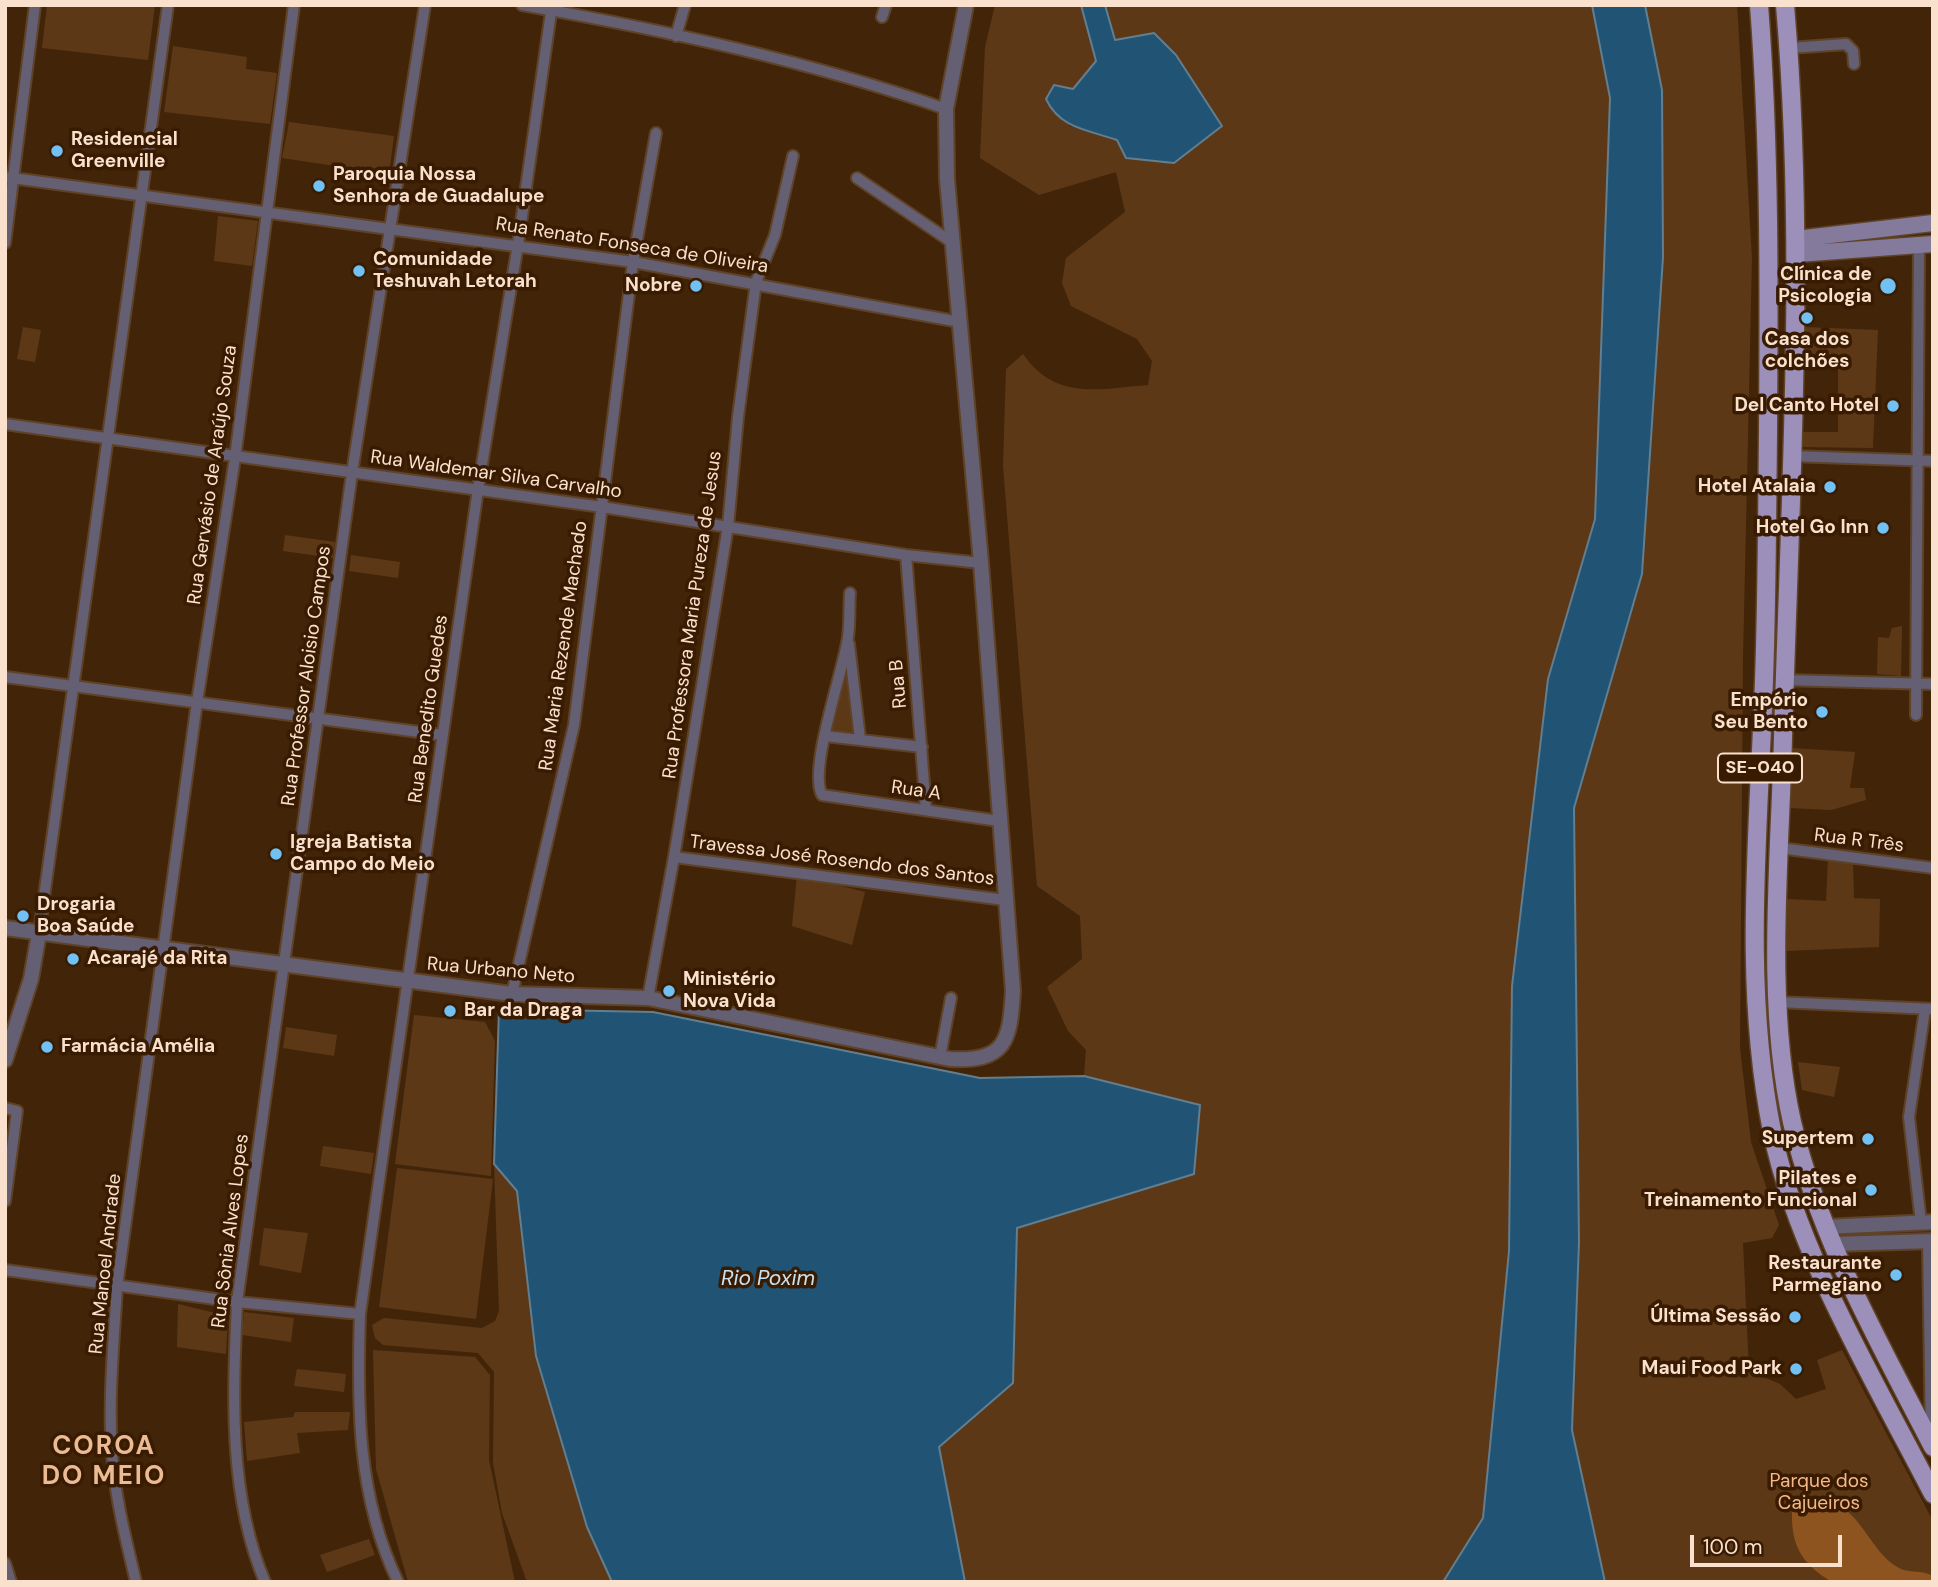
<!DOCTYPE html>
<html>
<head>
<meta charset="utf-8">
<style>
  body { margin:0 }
  #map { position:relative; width:1938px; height:1587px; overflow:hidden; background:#422509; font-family:"DM Sans",sans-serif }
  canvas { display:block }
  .frame { position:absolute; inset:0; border:7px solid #fae1ce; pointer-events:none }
  .scale { position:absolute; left:1690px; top:1535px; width:152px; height:32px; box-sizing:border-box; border:4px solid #fae1ce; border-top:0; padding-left:9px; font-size:21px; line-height:24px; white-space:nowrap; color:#fae1ce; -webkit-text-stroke:5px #381b01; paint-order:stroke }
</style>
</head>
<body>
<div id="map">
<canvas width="1938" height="1587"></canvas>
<div class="frame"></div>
<div class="scale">100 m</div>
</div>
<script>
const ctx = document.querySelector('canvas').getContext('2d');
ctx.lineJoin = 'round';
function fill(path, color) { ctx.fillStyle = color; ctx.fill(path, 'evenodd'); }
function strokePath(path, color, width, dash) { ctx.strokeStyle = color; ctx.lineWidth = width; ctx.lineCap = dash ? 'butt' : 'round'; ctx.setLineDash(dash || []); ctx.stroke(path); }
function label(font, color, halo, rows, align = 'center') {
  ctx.font = font + ' "DM Sans",sans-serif'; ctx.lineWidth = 7; ctx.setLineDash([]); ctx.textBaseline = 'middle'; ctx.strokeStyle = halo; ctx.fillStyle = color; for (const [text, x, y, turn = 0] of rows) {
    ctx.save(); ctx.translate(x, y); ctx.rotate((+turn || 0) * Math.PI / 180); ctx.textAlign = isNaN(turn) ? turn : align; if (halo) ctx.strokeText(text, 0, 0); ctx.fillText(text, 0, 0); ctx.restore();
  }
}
const green = new Path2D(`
  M 47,5 L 155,5 L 148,60 L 42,48 Z
  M 995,5 L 1081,5 L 1096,61 L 1053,112 L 1070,126 L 1118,140 L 1222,126 L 1201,94 L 1115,40 L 1105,5 L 1592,5 L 1610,98 L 1595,519 L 1548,679 L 1512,986 L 1509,1251 L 1483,1518 L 1443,1582 L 965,1582 L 939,1447 L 1013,1383 L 1017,1228 L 1194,1174 L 1200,1105 L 1084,1076 L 1086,1050 L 1068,1031 L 1047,987 L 1082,959 L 1080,916 L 1037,886 L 1003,466 L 1006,369 L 1023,354 C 1056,401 1098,389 1148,385 L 1152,361 L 1137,339 L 1071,306 L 1062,283 L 1066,258 L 1125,212 L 1116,172 L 1039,195 L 980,158 L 985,47 Z
  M 1645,5 L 1737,5 L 1752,258 L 1743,657 L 1740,1048 L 1751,1142 L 1779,1225 L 1772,1238 L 1743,1243 L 1749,1371 L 1780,1384 L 1796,1399 L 1826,1389 L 1817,1360 L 1842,1350 L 1933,1521 L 1933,1582 L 1605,1582 L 1572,1430 L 1579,1242 L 1574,808 L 1642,574 L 1662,90 Z
  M 173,46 L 247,57 L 246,69 L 277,73 L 270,124 L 164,112 Z
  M 289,122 L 394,136 L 389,174 L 282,158 Z
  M 218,216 L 258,221 L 252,266 L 214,261 Z
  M 23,327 L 41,330 L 35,362 L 17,359 Z
  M 1804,327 L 1878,330 L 1873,448 L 1802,447 L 1803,432 L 1838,432 L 1838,355 L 1803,354 Z
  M 285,535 L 335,542 L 333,558 L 283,551 Z
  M 351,555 L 400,562 L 398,578 L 349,571 Z
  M 1902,626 L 1901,676 L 1877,674 L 1878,637 L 1889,638 L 1892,628 Z
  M 847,662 L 854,732 L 831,731 Z
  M 1791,748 L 1855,752 L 1850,788 L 1864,788 L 1866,800 L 1831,810 L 1789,808 Z
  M 1828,859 L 1853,863 L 1854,898 L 1880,899 L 1879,947 L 1786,951 L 1787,899 L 1826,901 Z
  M 797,875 L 865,892 L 852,945 L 792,926 Z
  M 414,1015 L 485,1022 L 495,1041 L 491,1176 L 395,1164 Z
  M 286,1027 L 337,1035 L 334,1056 L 283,1048 Z
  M 1798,1062 L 1840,1067 L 1834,1097 L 1802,1090 Z
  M 323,1146 L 374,1153 L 371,1174 L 320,1166 Z
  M 494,1164 L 517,1191 L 536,1356 L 587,1527 L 612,1582 L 527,1582 L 502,1513 L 493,1463 L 494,1372 L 478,1353 L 383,1345 L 375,1338 L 372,1325 L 384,1318 L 482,1328 L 495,1321 L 499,1311 Z
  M 397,1168 L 493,1179 L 476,1319 L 379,1307 Z
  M 264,1228 L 308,1233 L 301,1273 L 259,1265 Z
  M 178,1304 L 228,1316 L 226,1354 L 177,1347 Z
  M 244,1312 L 294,1318 L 291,1342 L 242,1335 Z
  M 373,1350 L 475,1357 L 490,1375 L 489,1460 L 515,1582 L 408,1582 L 376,1469 Z
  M 297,1369 L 346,1374 L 344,1392 L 294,1386 Z
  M 295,1412 L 350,1412 L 348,1430 L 297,1433 L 300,1453 L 247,1461 L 244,1422 L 293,1417 Z
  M 369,1539 L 375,1555 L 327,1572 L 320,1555 Z`);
const forest = new Path2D(`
  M 1814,1497 C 1822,1500 1833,1501 1840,1506 C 1865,1521 1874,1556 1901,1569 C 1911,1573 1923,1570 1933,1576 L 1933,1582 L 1832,1582 C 1802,1564 1791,1546 1792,1512 Z`);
const water = new Path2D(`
  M 1081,5 L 1105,5 L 1115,40 L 1154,33 L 1176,55 L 1222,126 L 1174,163 L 1126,158 L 1117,140 C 1089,130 1060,129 1046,99 L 1054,85 L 1073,89 L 1096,61 Z
  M 1592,5 L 1645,5 L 1662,90 L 1663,257 L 1642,574 L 1574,808 L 1579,1242 L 1572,1430 L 1605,1582 L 1443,1582 L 1483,1518 L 1509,1251 L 1512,986 L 1548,679 L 1595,519 L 1610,98 Z
  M 499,1009 L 653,1012 L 980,1078 L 1084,1076 L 1200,1105 L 1194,1174 L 1017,1228 L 1013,1383 L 939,1447 L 965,1582 L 612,1582 L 587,1527 L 536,1356 L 517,1191 L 494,1164 Z`);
const minor = new Path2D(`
  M 522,5 C 664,30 809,61 946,109
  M 882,17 L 886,5
  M 676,36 L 685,5
  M 1789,48 L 1846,44 L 1853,51 L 1854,64
  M 5,177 L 633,262 L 960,322
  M 857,178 L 953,243
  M 5,243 L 35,5
  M 5,424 L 602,507 L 906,555 L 981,563
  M 1792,456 L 1933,461
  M 906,555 L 926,810
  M 850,593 C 849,608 850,623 848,637 C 844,669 808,769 822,795 L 999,821
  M 849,644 L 860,739
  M 5,677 L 442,735
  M 1785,680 L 1933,684
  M 1916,715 L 1919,243
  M 825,736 L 922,747
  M 1780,848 L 1933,868
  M 674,857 L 1005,900
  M 39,933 L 168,5
  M 512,994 L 574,725 L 633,262 L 656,133
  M 648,998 L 674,857 L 728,526 L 738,417 L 756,282 L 775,235 L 793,156
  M 1777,1002 L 1933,1009
  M 940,1057 L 951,998
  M 5,1108 L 17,1111 L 5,1201
  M 1921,1223 L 1909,1117 L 1925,1009
  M 1928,1241 L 1931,1436
  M 5,1270 L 237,1302 L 360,1314
  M 5,1563 L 11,1582
  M 136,1582 C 126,1540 115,1497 112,1454 C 108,1398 114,1341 117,1286 L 197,702 L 235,458 L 294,5
  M 265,1582 C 228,1495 233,1394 237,1302 L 352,473 L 425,5
  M 398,1582 C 357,1497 357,1405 360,1314 L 478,489 L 518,244 L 552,5`);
const tertiary = new Path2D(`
  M 5,928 L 512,994 L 648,998 L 950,1059 C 1006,1062 1010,1041 1013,991 L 981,563 L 947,179 L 946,109 L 966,5
  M 5,1060 L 31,979 L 39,933
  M 1824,1227 L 1933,1222
  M 1831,1244 L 1933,1241`);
const secondary = new Path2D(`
  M 1796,239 L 1933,223
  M 1797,254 L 1933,244`);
const primary = new Path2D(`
  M 1759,5 C 1770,148 1769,291 1768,434 C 1767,516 1767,598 1764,680 C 1759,830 1742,982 1772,1131 C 1796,1250 1877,1385 1933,1494
  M 1785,5 C 1806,249 1790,494 1783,738 C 1780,861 1765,1001 1792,1122 C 1819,1237 1879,1342 1933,1447`);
const markers = [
  [57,151,7,"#72c1f5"],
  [319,186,7,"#72c1f5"],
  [359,271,7,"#72c1f5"],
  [696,286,7,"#72c1f5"],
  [1888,286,9,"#72c1f5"],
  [1807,318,7,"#72c1f5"],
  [1893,406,7,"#72c1f5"],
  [1830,487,7,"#72c1f5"],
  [1883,528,7,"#72c1f5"],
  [1822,712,7,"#72c1f5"],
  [276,854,7,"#72c1f5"],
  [23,916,7,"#72c1f5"],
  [73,959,7,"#72c1f5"],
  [669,991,7,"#72c1f5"],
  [450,1011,7,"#72c1f5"],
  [47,1047,7,"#72c1f5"],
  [1868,1139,7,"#72c1f5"],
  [1871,1190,7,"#72c1f5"],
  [1896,1275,7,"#72c1f5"],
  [1795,1317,7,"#72c1f5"],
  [1796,1369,7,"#72c1f5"]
];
const shields = [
  [1760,768,84]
];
const shieldNames = [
  ["SE-040",1760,768]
];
const poiNames = [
  ["Residencial",71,140,"left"],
  ["Greenville",71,162,"left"],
  ["Paroquia Nossa",333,175,"left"],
  ["Senhora de Guadalupe",333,197,"left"],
  ["Comunidade",373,260,"left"],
  ["Teshuvah Letorah",373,282,"left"],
  ["Clínica de",1872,275],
  ["Psicologia",1872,297],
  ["Nobre",682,286],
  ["Casa dos",1807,340,"center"],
  ["colchões",1807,362,"center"],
  ["Del Canto Hotel",1879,406],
  ["Hotel Atalaia",1816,487],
  ["Hotel Go Inn",1869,528],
  ["Empório",1808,701],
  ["Seu Bento",1808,723],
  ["Igreja Batista",290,843,"left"],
  ["Campo do Meio",290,865,"left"],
  ["Drogaria",37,905,"left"],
  ["Boa Saúde",37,927,"left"],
  ["Acarajé da Rita",87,959,"left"],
  ["Ministério",683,980,"left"],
  ["Nova Vida",683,1002,"left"],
  ["Bar da Draga",464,1011,"left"],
  ["Farmácia Amélia",61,1047,"left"],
  ["Supertem",1854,1139],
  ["Pilates e",1857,1179],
  ["Treinamento Funcional",1857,1201],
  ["Restaurante",1882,1264],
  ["Parmegiano",1882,1286],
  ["Última Sessão",1781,1317],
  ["Maui Food Park",1782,1369]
];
const streetNames = [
  ["Rua Renato Fonseca de Oliveira",632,246,9],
  ["Rua Gervásio de Araújo Souza",213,475,-82],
  ["Rua Waldemar Silva Carvalho",496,475,8],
  ["Rua Professora Maria Pureza de Jesus",693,615,-82],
  ["Rua Maria Rezende Machado",564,646,-82],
  ["Rua Professor Aloisio Campos",307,676,-82],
  ["Rua B",899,684,-95],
  ["Rua Benedito Guedes",429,709,-82],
  ["Rua A",916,791,8],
  ["Rua R Três",1859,841,7],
  ["Travessa José Rosendo dos Santos",842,861,7],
  ["Rua Urbano Neto",501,971,5],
  ["Rua Sônia Alves Lopes",231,1231,-83],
  ["Rua Manoel Andrade",106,1264,-84]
];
const parkNames = [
  ["Parque dos",1819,1482],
  ["Cajueiros",1819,1504]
];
const waterNames = [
  ["Rio Poxim",768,1279]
];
const districtNames = [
  ["COROA",104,1447],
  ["DO MEIO",104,1477]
];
fill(green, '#5d3817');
fill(forest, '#8e541f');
fill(water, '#215474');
strokePath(water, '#627e8f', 2);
strokePath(minor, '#5f4329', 14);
strokePath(tertiary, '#5f4329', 18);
strokePath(secondary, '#5f4329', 19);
strokePath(primary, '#5f4329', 21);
strokePath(minor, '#655f73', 10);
strokePath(tertiary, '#655f73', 14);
strokePath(secondary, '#847a9b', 16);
strokePath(primary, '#9c8fb9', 18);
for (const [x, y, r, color] of markers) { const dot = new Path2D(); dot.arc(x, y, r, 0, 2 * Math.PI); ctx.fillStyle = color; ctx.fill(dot); strokePath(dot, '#381b01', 2.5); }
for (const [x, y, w] of shields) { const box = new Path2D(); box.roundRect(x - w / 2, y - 14.5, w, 29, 5); ctx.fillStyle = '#381b01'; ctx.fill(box); strokePath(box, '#fae1ce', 2); }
label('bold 18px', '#fae1ce', null, shieldNames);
label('bold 19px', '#fae1ce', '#381b01', poiNames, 'right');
label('19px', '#fae1ce', '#381b01', streetNames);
label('19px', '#f5b989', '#381b01', parkNames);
label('italic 21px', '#cbe1f0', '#381b01', waterNames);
ctx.letterSpacing = '2px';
label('bold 26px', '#ebbb96', '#381b01', districtNames);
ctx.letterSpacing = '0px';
</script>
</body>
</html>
